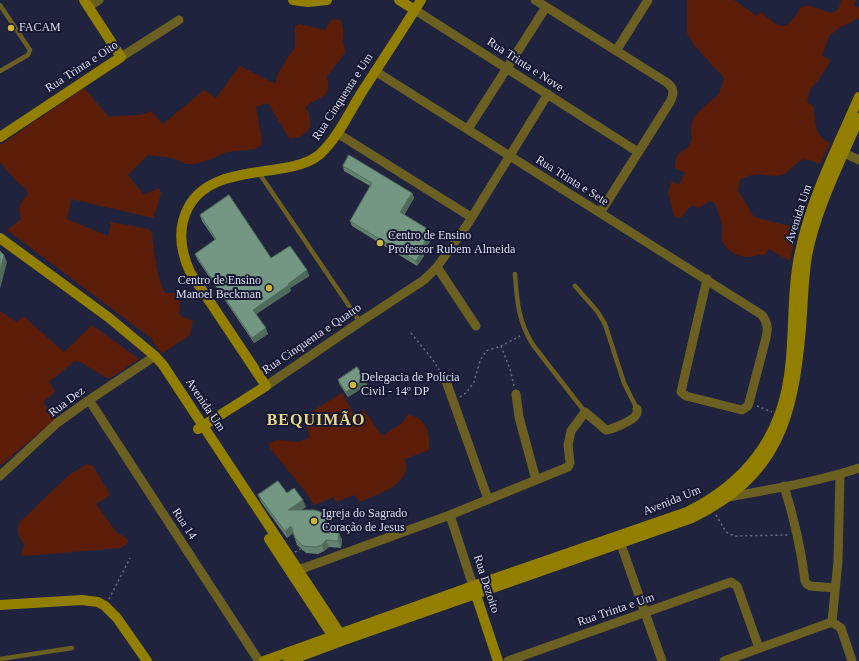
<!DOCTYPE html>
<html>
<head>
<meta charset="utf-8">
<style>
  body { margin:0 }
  canvas { display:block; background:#20233e }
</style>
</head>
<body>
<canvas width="859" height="661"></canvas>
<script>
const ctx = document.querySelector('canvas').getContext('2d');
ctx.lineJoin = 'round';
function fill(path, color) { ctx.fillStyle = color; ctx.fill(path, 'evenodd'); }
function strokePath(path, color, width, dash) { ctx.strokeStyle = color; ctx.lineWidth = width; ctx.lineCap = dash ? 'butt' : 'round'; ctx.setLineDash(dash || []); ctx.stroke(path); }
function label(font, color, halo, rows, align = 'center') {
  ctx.font = font + ' Georgia,serif'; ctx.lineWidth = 4; ctx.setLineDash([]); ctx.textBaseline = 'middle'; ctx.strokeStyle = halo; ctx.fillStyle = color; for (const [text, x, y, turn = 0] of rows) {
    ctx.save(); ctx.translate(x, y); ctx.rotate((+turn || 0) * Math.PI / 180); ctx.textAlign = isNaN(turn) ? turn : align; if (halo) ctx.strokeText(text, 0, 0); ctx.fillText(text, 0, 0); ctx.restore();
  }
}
const green = new Path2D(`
  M 687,0 L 734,0 L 757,16 L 760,12 C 783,29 785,34 801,7 C 805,6 808,5 811,6 C 824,10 838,21 841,0 L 856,0 L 854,5 L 859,8 L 859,18 L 839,28 L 829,36 L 822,56 L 831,60 L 817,82 L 810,89 L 807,102 L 813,106 C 817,122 812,134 830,143 L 820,164 L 805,159 C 796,161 792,170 784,174 C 769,180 759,168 740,180 L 738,191 L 754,217 L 797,228 L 790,261 L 769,249 L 765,255 C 758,254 755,257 749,257 C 738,257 724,250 722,239 C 721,235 723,231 722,226 C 721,218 717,210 714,202 L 708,202 L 698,208 L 692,205 L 679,219 L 674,216 L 668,192 L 672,181 L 679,185 L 685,173 L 675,168 C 676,156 677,152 688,148 L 692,139 L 691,131 L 692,122 L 697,113 L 719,94 L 724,78 L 694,45 L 687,33 Z
  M 335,19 L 340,20 L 343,27 L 343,41 L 345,53 L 327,76 C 332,103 317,94 305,108 L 309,113 C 309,118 311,122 310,126 C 309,134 296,140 289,138 L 268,103 L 256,107 L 262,142 L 260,146 L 255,149 L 227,152 L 209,160 L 195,164 L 186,164 L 173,158 L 148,155 L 128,175 L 144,195 L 156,189 L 160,189 L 161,194 L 153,218 L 71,199 L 67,219 L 108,236 L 111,222 L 148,229 L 152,232 C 154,252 156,275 165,293 L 176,293 L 180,301 L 179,313 L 181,316 L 193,321 L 190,335 L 163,353 L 156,347 L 151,338 L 7,230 L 21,219 C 17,206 20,203 28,194 L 25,188 L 16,181 L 0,162 L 0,145 L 84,88 L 109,117 C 123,114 139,118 151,111 L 163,124 L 204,90 L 216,98 L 240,66 L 275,84 L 278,73 L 295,47 L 295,27 L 299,24 L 325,30 L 330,21 Z
  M 0,311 L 17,322 L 23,316 L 64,352 L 92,325 L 139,359 L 109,379 L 80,362 L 75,361 L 49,382 L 55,392 L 43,402 L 55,419 L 0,466 Z
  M 342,393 L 355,416 L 364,410 L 382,436 L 401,424 L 408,415 C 427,417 430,435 429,450 L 405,459 C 413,485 378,493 360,502 L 355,495 L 336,502 L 334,497 L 314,505 L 305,491 L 269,447 L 270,443 L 277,440 L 299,442 L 310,437 L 304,420 L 309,413 Z
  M 87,464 L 94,467 L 110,495 L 96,504 L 117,533 L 125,537 L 129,542 L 121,548 L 25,556 L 21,555 L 24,545 C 19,536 15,532 20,522 L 69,475 Z`);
const path = new Path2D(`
  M 411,333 L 433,360 L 441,373
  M 501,346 L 510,369 L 514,386
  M 460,397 L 467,392 L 474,382 L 480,361 L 486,351 L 501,346 L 520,336
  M 757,406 L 772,412
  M 716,515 L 726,532 L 734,536 L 789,535
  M 295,552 L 301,549
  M 109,599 L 130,558`);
const lane = new Path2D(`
  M 0,5 L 30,50 L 28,55 L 0,71
  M 259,173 L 360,322
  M 515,274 C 517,301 518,321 533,345 L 585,412
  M 575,286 L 597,311 L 605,324 L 624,383 L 637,409
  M 0,659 L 72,648`);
const street = new Path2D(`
  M 535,0 L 666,82 C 675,88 674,94 670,102 L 600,213
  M 88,7 L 99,0
  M 415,10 L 638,152
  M 616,51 L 648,0
  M 121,57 L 179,20
  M 375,71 L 762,315 C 768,323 768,329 766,338 L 749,403 L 748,406 L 742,410 L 686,396 L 681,392 L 707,279
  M 468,129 L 546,7
  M 337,133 L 471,217
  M 837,150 L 859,160
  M 437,267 L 476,326
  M 446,381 L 488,499
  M 266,386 L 360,322 L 424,280 L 437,267 L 467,225 L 548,94
  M 516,394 L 519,417 L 536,480
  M 89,400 L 259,661
  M 0,476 L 57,423 L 89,400 L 155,356
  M 784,486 C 794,518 801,548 805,581 L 807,584 L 810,586 L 835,588
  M 729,497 C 772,489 817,482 859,468
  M 450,515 L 473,586
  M 618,536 L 662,661
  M 293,572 L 450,515 L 563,469 L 568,467 L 570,463 L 568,445 L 571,431 L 585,412 L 606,430 C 612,429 633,421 636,415 C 638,413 637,411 637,409
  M 832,622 L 838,561 L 840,474
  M 832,622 L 841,628 L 852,661
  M 508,661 L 731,582 L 737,586 L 759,648
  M 724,661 L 832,622`);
const secondary = new Path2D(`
  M 293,0 L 308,2 L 327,0
  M 399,0 L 415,10
  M 0,137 L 121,57 L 84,0
  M 0,238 L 108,317 L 155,356 L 163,365 L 343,638
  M 198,429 L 266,386 L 190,272 C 181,252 177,229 188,208 C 205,174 251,174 284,168 C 296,166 310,163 320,154 C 337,139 350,111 362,92 C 382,61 402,31 421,0
  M 269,539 L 336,641
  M 474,589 L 498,661
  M 0,605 L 82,600 L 98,602 L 105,606 L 117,618 L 147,661
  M 264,661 L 473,586 L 687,512 C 744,484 780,440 789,376 C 795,335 791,293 800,252 C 811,198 837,148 859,97
  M 288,661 L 344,640 L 692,518 C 779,475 793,418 801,328 C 803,304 803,280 807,256 C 815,211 841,160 859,118`);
const wall = new Path2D(`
  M 343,166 L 412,193 L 414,198 L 404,215 L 433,236 L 423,253 L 424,256 L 417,266 L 352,226 L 350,221 L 370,186 L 344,171 Z
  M 200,215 L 271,258 L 307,270 L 309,276 L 290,288 L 291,291 L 256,314 L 268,334 L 254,343 L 197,259 L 195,254 L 215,240 L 202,221 Z
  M 338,380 L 367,385 L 348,397 L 340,385 Z
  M 287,493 L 306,507 L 301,510 L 329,522 L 332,533 L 339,533 L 342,540 L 341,548 L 329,547 L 324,551 L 318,554 L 306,553 L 297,545 L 293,533 L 287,538 L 261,502 L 258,495 Z`);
const shadedWall = new Path2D(`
  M 412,193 L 414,198 L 402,218 L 400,212 Z
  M 431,231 L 433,236 L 423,253 L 424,256 L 417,266 L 416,261 L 420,250 Z
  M 4,255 L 7,262 L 0,289 L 0,272 Z
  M 307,270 L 309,276 L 290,288 L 291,291 L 255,315 L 253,310 L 288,284 Z
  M 266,328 L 268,334 L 254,343 L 252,338 Z
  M 365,379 L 367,385 L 348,397 L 346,392 Z
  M 303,500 L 306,507 L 290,517 L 288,510 Z
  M 291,526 L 293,533 L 287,538 L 285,531 Z
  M 339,533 L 342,540 L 341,548 L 338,541 Z
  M 326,540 L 329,547 L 324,551 L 322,545 Z`);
const building = new Path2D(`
  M 349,155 L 412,193 L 400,212 L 431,231 L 420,250 L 422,251 L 416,261 L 350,221 L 372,183 L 343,166 Z
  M 229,195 L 271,258 L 290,246 L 307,270 L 288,284 L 289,285 L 253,310 L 266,328 L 252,338 L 195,254 L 216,239 L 200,215 Z
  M 0,251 L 4,255 L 0,272 Z
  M 357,367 L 365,379 L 346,392 L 338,380 Z
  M 278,481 L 287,493 L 294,488 L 303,500 L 288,510 L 314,510 L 321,512 L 326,516 L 329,522 L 331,532 L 339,533 L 338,541 L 326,540 L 322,545 L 316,547 L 303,546 L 295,538 L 291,526 L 285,531 L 258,495 Z`);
const markers = [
  [11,28,4,"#cfb837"],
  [380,243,4,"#cfb837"],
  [269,288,4,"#cfb837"],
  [353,385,4,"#cfb837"],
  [314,521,4,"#cfb837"]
];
const poiNames = [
  ["FACAM",19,28],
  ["Centro de Ensino",388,236],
  ["Professor Rubem Almeida",388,250],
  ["Centro de Ensino",261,281,"right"],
  ["Manoel Beckman",261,295,"right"],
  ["Delegacia de Polícia",361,378],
  ["Civil - 14º DP",361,392],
  ["Igreja do Sagrado",322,514],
  ["Coração de Jesus",322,528]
];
const streetNames = [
  ["Rua Trinta e Nove",525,65,33],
  ["Rua Trinta e Oito",82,67,-33],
  ["Rua Cinquenta e Um",343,97,-57],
  ["Rua Trinta e Sete",572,181,32],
  ["Avenida Um",799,214,-72],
  ["Rua Cinquenta e Quatro",312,339,-34],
  ["Rua Dez",67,402,-37],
  ["Avenida Um",205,405,56],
  ["Avenida Um",672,501,-22],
  ["Rua 14",184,524,57],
  ["Rua Dezoito",486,584,72],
  ["Rua Trinta e Um",616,610,-19]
];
const districtNames = [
  ["BEQUIMÃO",316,421]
];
fill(green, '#5b1d07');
strokePath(path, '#6c6f87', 1.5, [2, 3]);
strokePath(lane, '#6b5f22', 4.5);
strokePath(street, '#6b5f22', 9);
strokePath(secondary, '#927f00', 10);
fill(wall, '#638270');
fill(shadedWall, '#506a5b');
fill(building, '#739782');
strokePath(building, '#506a5b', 1);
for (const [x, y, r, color] of markers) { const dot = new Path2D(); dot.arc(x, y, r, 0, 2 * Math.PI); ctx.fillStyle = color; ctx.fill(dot); strokePath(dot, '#171933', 1.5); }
label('12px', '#dcdff2', '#171933', poiNames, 'left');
label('12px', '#dcdff2', '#171933', streetNames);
ctx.letterSpacing = '1px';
label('bold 16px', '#e8d98b', '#171933', districtNames);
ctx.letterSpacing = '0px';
</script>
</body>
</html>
